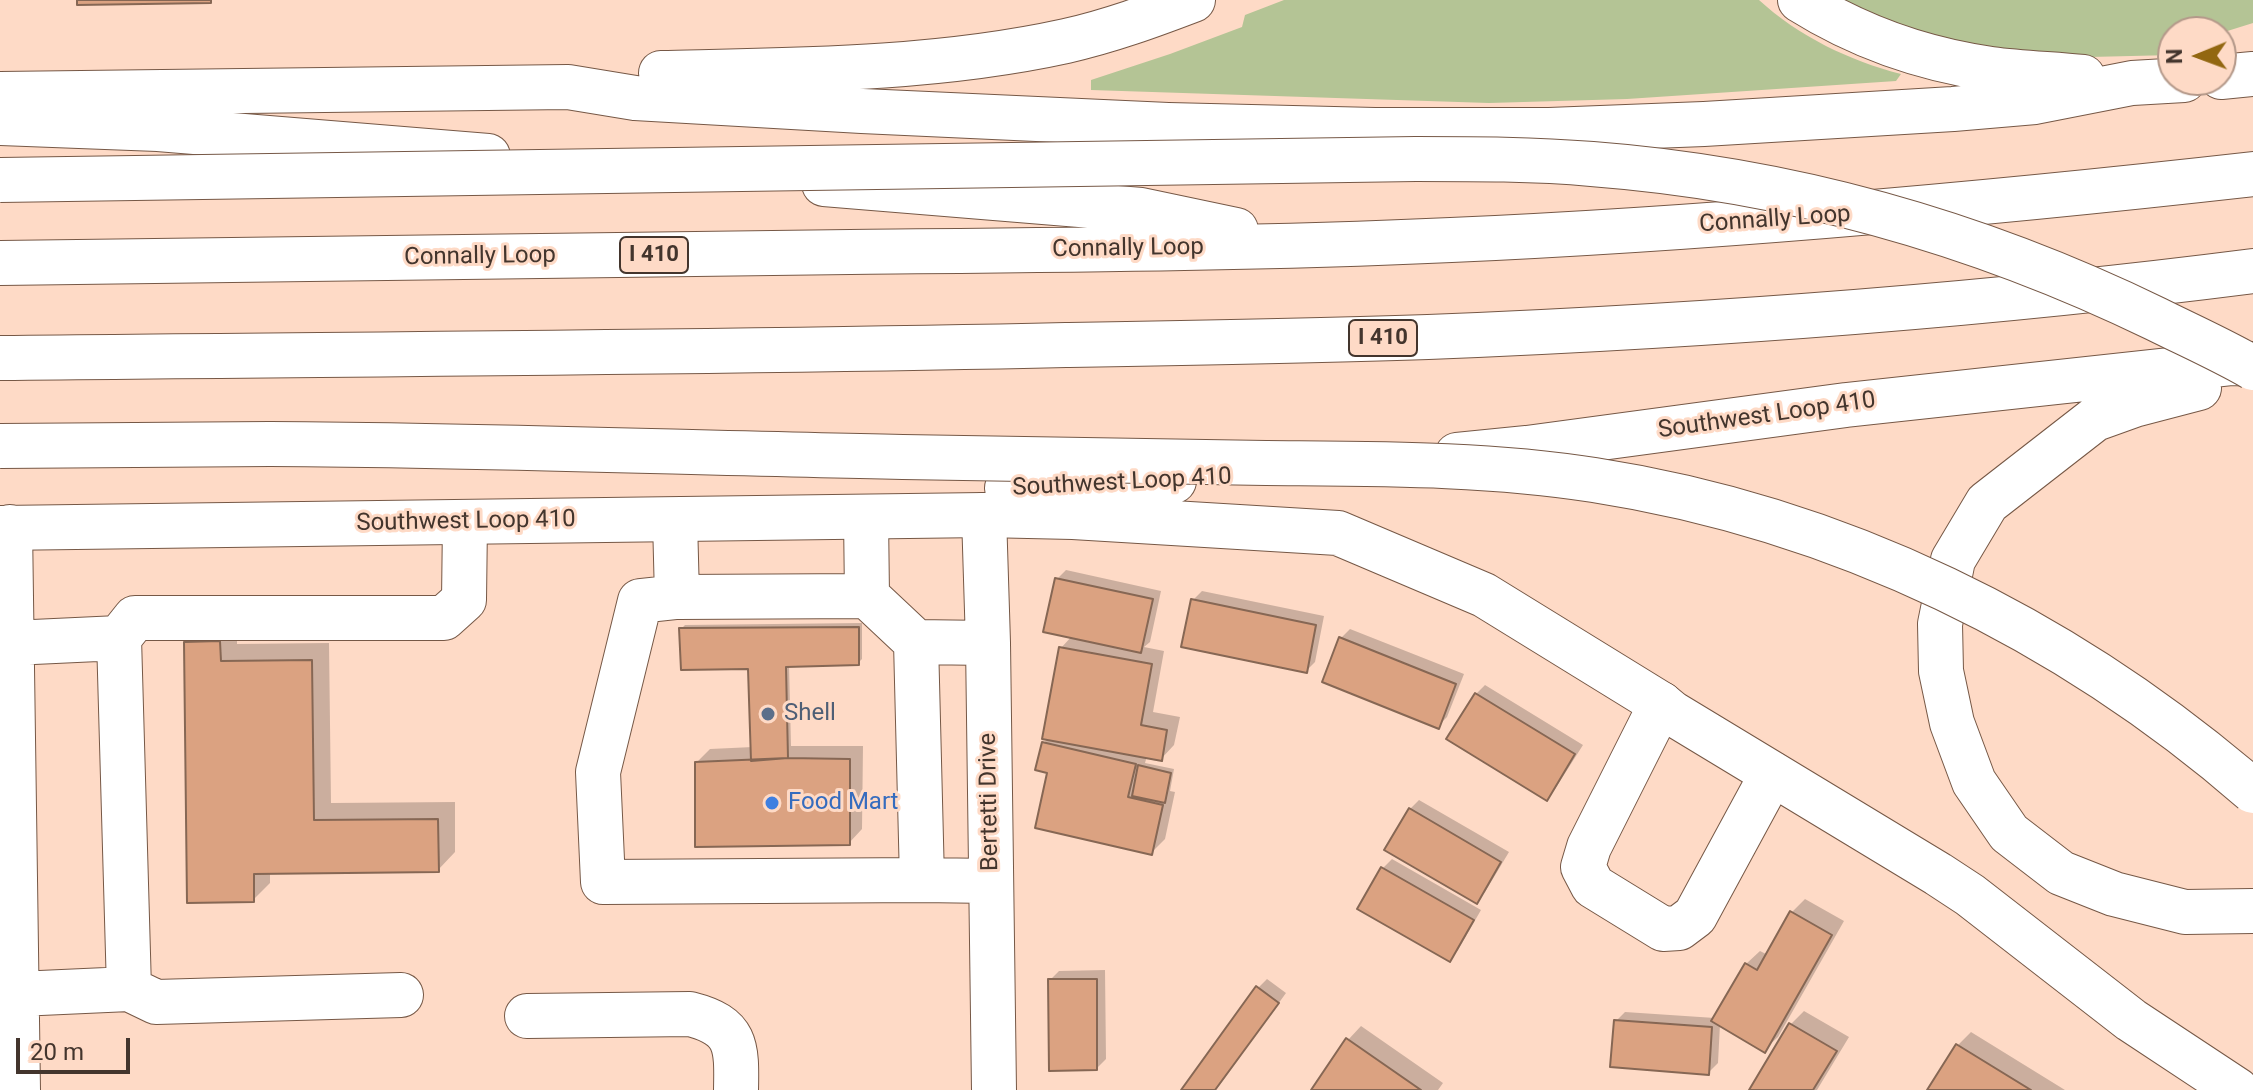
<!DOCTYPE html>
<html>
<head>
<meta charset="utf-8">
<style>
  body { margin:0 }
  #map { position:relative; width:2253px; height:1090px; overflow:hidden; background:#fedac6; font-family:Roboto,sans-serif }
  canvas { display:block }
  .north { position:absolute; left:2157px; top:16px; width:80px; height:80px; box-sizing:border-box; background:#fedac6; border:2px solid #b39889; border-radius:50%; rotate:269deg; font-size:22px; font-weight:700; line-height:32px; text-align:center; color:#43352d }
  .north::after { content:''; display:block; margin:auto; width:28px; height:36px; background:#926711; clip-path:polygon(50% 0,100% 100%,50% 72%,0 100%) }
  .scale { position:absolute; left:16px; top:1038px; width:114px; height:36px; box-sizing:border-box; border:4px solid #43352d; border-top:0; padding-left:10px; font-size:24px; line-height:28px; white-space:nowrap; color:#43352d; -webkit-text-stroke:6px #fedac6; paint-order:stroke }
</style>
</head>
<body>
<div id="map">
<canvas width="2253" height="1090"></canvas>
<div class="north">N</div>
<div class="scale">20 m</div>
</div>
<script>
const ctx = document.querySelector('canvas').getContext('2d');
ctx.lineJoin = 'round';
function fill(path, color) { ctx.fillStyle = color; ctx.fill(path, 'evenodd'); }
function strokePath(path, color, width, dash) { ctx.strokeStyle = color; ctx.lineWidth = width; ctx.lineCap = dash ? 'butt' : 'round'; ctx.setLineDash(dash || []); ctx.stroke(path); }
function label(font, color, halo, rows, align = 'center') {
  ctx.font = font + ' Roboto,sans-serif'; ctx.lineWidth = 6; ctx.setLineDash([]); ctx.textBaseline = 'middle'; ctx.strokeStyle = halo; ctx.fillStyle = color; for (const [text, x, y, turn = 0] of rows) {
    ctx.save(); ctx.translate(x, y); ctx.rotate((+turn || 0) * Math.PI / 180); ctx.textAlign = isNaN(turn) ? turn : align; if (halo) ctx.strokeText(text, 0, 0); ctx.fillText(text, 0, 0); ctx.restore();
  }
}
const green = new Path2D(`
  M 1284,0 L 1759,0 C 1798,36 1850,61 1901,74 L 1896,81 L 1627,99 L 1489,103 L 1091,90 L 1091,80 L 1170,54 L 1242,27 L 1245,15 Z
  M 1833,0 L 2253,0 L 2253,23 L 2221,33 L 2173,32 L 2173,55 L 2048,58 L 1921,37 Z`);
const shadow = new Path2D(`
  M 1066,570 L 1161,591 L 1150,642 L 1144,647 L 1164,651 L 1153,712 L 1180,717 L 1174,745 L 1161,759 L 1147,756 L 1145,763 L 1174,769 L 1170,791 L 1175,792 L 1165,839 L 1151,853 L 1049,771 L 1044,743 L 1048,738 L 1061,648 L 1072,636 L 1057,579 Z
  M 1202,591 L 1324,616 L 1315,662 L 1306,671 L 1193,600 Z
  M 862,623 L 862,659 L 858,663 L 789,664 L 791,746 L 863,746 L 862,829 L 849,843 L 697,762 L 710,749 L 753,747 L 750,667 L 681,629 L 685,625 Z
  M 203,625 L 237,625 L 237,644 L 329,643 L 331,803 L 455,802 L 455,852 L 438,870 L 270,872 L 270,883 L 253,900 L 186,642 Z
  M 1350,629 L 1464,674 L 1447,717 L 1438,726 L 1341,638 Z
  M 1485,685 L 1583,745 L 1555,789 L 1547,798 L 1476,694 Z
  M 1419,800 L 1509,852 L 1485,892 L 1476,901 L 1410,809 Z
  M 1392,859 L 1481,910 L 1458,950 L 1450,959 L 1360,908 L 1383,868 Z
  M 1805,899 L 1844,921 L 1778,1037 L 1764,1050 L 1720,1024 L 1718,1063 L 1709,1072 L 1616,1021 L 1625,1012 L 1715,1018 L 1746,964 L 1760,951 L 1768,955 L 1792,912 Z
  M 1105,970 L 1106,1059 L 1097,1068 L 1050,980 L 1059,971 Z
  M 1267,979 L 1286,993 L 1216,1090 L 1184,1090 L 1258,988 Z
  M 1804,1011 L 1849,1037 L 1817,1090 L 1751,1090 L 1791,1024 Z
  M 1361,1026 L 1443,1083 L 1438,1090 L 1314,1090 L 1348,1040 Z
  M 1971,1032 L 2065,1090 L 1930,1090 L 1957,1046 Z`);
const building = new Path2D(`
  M 77,0 L 211,0 L 211,3 L 77,5 Z
  M 1055,578 L 1153,599 L 1141,653 L 1043,632 Z
  M 1191,599 L 1316,625 L 1307,673 L 1181,647 Z
  M 859,627 L 859,665 L 786,667 L 788,758 L 751,761 L 748,669 L 681,670 L 679,628 Z
  M 1339,637 L 1456,684 L 1439,729 L 1322,682 Z
  M 220,641 L 221,661 L 312,660 L 314,820 L 438,819 L 439,872 L 254,874 L 254,902 L 187,903 L 184,642 Z
  M 1059,647 L 1152,664 L 1141,725 L 1167,730 L 1162,761 L 1042,739 Z
  M 1475,693 L 1575,754 L 1547,801 L 1446,739 Z
  M 1042,742 L 1136,764 L 1128,797 L 1163,805 L 1152,855 L 1035,828 L 1047,773 L 1035,770 Z
  M 788,758 L 850,759 L 850,845 L 695,847 L 695,762 Z
  M 1138,765 L 1171,773 L 1165,803 L 1132,796 Z
  M 1409,808 L 1501,862 L 1477,904 L 1384,850 Z
  M 1381,867 L 1474,920 L 1450,962 L 1357,909 Z
  M 1790,911 L 1832,935 L 1765,1053 L 1711,1021 L 1745,963 L 1757,970 Z
  M 1048,979 L 1097,979 L 1097,1070 L 1049,1071 Z
  M 1256,986 L 1279,1003 L 1215,1090 L 1181,1090 Z
  M 1614,1020 L 1712,1027 L 1709,1075 L 1610,1067 Z
  M 1789,1023 L 1837,1051 L 1813,1090 L 1749,1090 Z
  M 1346,1038 L 1421,1090 L 1311,1090 Z
  M 1956,1044 L 2031,1090 L 1927,1090 Z`);
const minor = new Path2D(`
  M 984,515 L 988,643 L 994,1090
  M 866,517 L 867,596
  M 675,520 L 677,597 L 867,596 L 916,642 L 988,643
  M 10,527 L 18,1090
  M 677,597 L 640,601 L 598,772 L 603,882 L 922,880
  M 119,638 L 129,989 L 156,1002 L 401,995
  M 916,642 L 922,880 L 991,881
  M 12,643 L 119,638 L 135,618 L 444,618 L 464,600 L 465,522
  M 1661,704 L 1589,847 L 1583,867 L 1593,886 L 1663,929 L 1679,928 L 1695,916 L 1772,774
  M 18,994 L 129,989
  M 527,1016 L 690,1014 C 737,1026 737,1045 736,1090`);
const major = new Path2D(`
  M 1800,0 C 1859,37 1922,59 1991,69 C 2021,73 2053,74 2083,77
  M 661,73 C 795,70 934,70 1066,41 C 1110,31 1151,16 1193,0
  M 2221,77 L 2253,74
  M 0,94 L 568,87 L 635,98 L 862,111 L 1168,125 L 1375,130 L 1549,130 L 1704,124 L 1953,109 L 2035,102 L 2132,83 L 2184,80
  M 2199,388 L 2134,405 L 2095,419 L 1987,503 L 1953,560 L 1940,624 L 1941,671 L 1952,723 L 1974,782 L 2009,833 L 2061,873 L 2114,894 L 2185,912 L 2253,911
  M 1457,455 L 1527,448 L 1846,405 L 2233,363 L 2253,364
  M 1007,488 L 1174,481
  M 0,528 L 984,515 L 1073,517 L 1338,533 L 1484,595 L 1661,704 L 1672,713 L 1938,874 L 1970,895 L 2131,1020 L 2237,1090`);
const highway = new Path2D(`
  M 0,123 L 158,129 L 488,156
  M 824,184 L 1141,210 L 1236,230
  M 0,263 C 283,259 567,256 850,252 C 1051,250 1251,249 1451,240 C 1719,228 1986,204 2253,174
  M 0,358 C 355,354 710,353 1066,345 C 1186,343 1307,341 1428,337 C 1704,326 1980,306 2253,271`);
const highwayBridge = new Path2D(`
  M 0,180 L 1416,159 C 1475,159 1534,159 1592,164 C 1788,179 1979,233 2156,319 C 2188,335 2222,350 2253,368
  M 0,446 C 90,445 180,444 270,444 C 481,445 692,453 903,457 C 1024,460 1145,462 1266,463 C 1376,464 1486,463 1594,480 C 1839,518 2066,629 2253,791`);
const markers = [
  [768,714,8,"#5c6f8a"],
  [772,803,8,"#3f7fe0"]
];
const shields = [
  [654,255,68],
  [1383,338,68]
];
const shieldNames = [
  ["I 410",654,255],
  ["I 410",1383,338]
];
const streetNames = [
  ["Connally Loop",1775,220,-4],
  ["Connally Loop",1128,249,-1],
  ["Connally Loop",480,257,-1],
  ["Southwest Loop 410",1767,416,-8],
  ["Southwest Loop 410",1122,483,-3],
  ["Southwest Loop 410",466,522,-1],
  ["Bertetti Drive",990,802,-91]
];
const serviceNames = [
  ["Shell",784,714]
];
const shopNames = [
  ["Food Mart",788,803]
];
fill(green, '#b4c495');
fill(shadow, '#0003');
fill(building, '#dba281');
strokePath(building, '#866754', 2);
strokePath(minor, '#765846', 46);
strokePath(major, '#765846', 46);
strokePath(highway, '#765846', 46);
strokePath(minor, '#fff', 44);
strokePath(major, '#fff', 44);
strokePath(highway, '#fff', 44);
strokePath(highwayBridge, '#765846', 46, []);
strokePath(highwayBridge, '#fff', 44);
for (const [x, y, r, color] of markers) { const dot = new Path2D(); dot.arc(x, y, r, 0, 2 * Math.PI); ctx.fillStyle = color; ctx.fill(dot); strokePath(dot, '#fedac6', 3); }
for (const [x, y, w] of shields) { const box = new Path2D(); box.roundRect(x - w / 2, y - 18, w, 36, 6); ctx.fillStyle = '#fedac6'; ctx.fill(box); strokePath(box, '#43352d', 2); }
label('bold 22px', '#43352d', null, shieldNames);
label('24px', '#43352d', '#fedac6', streetNames);
label('24px', '#4e5e75', '#fedac6', serviceNames, 'left');
label('24px', '#366cbe', '#fedac6', shopNames, 'left');
</script>
</body>
</html>
